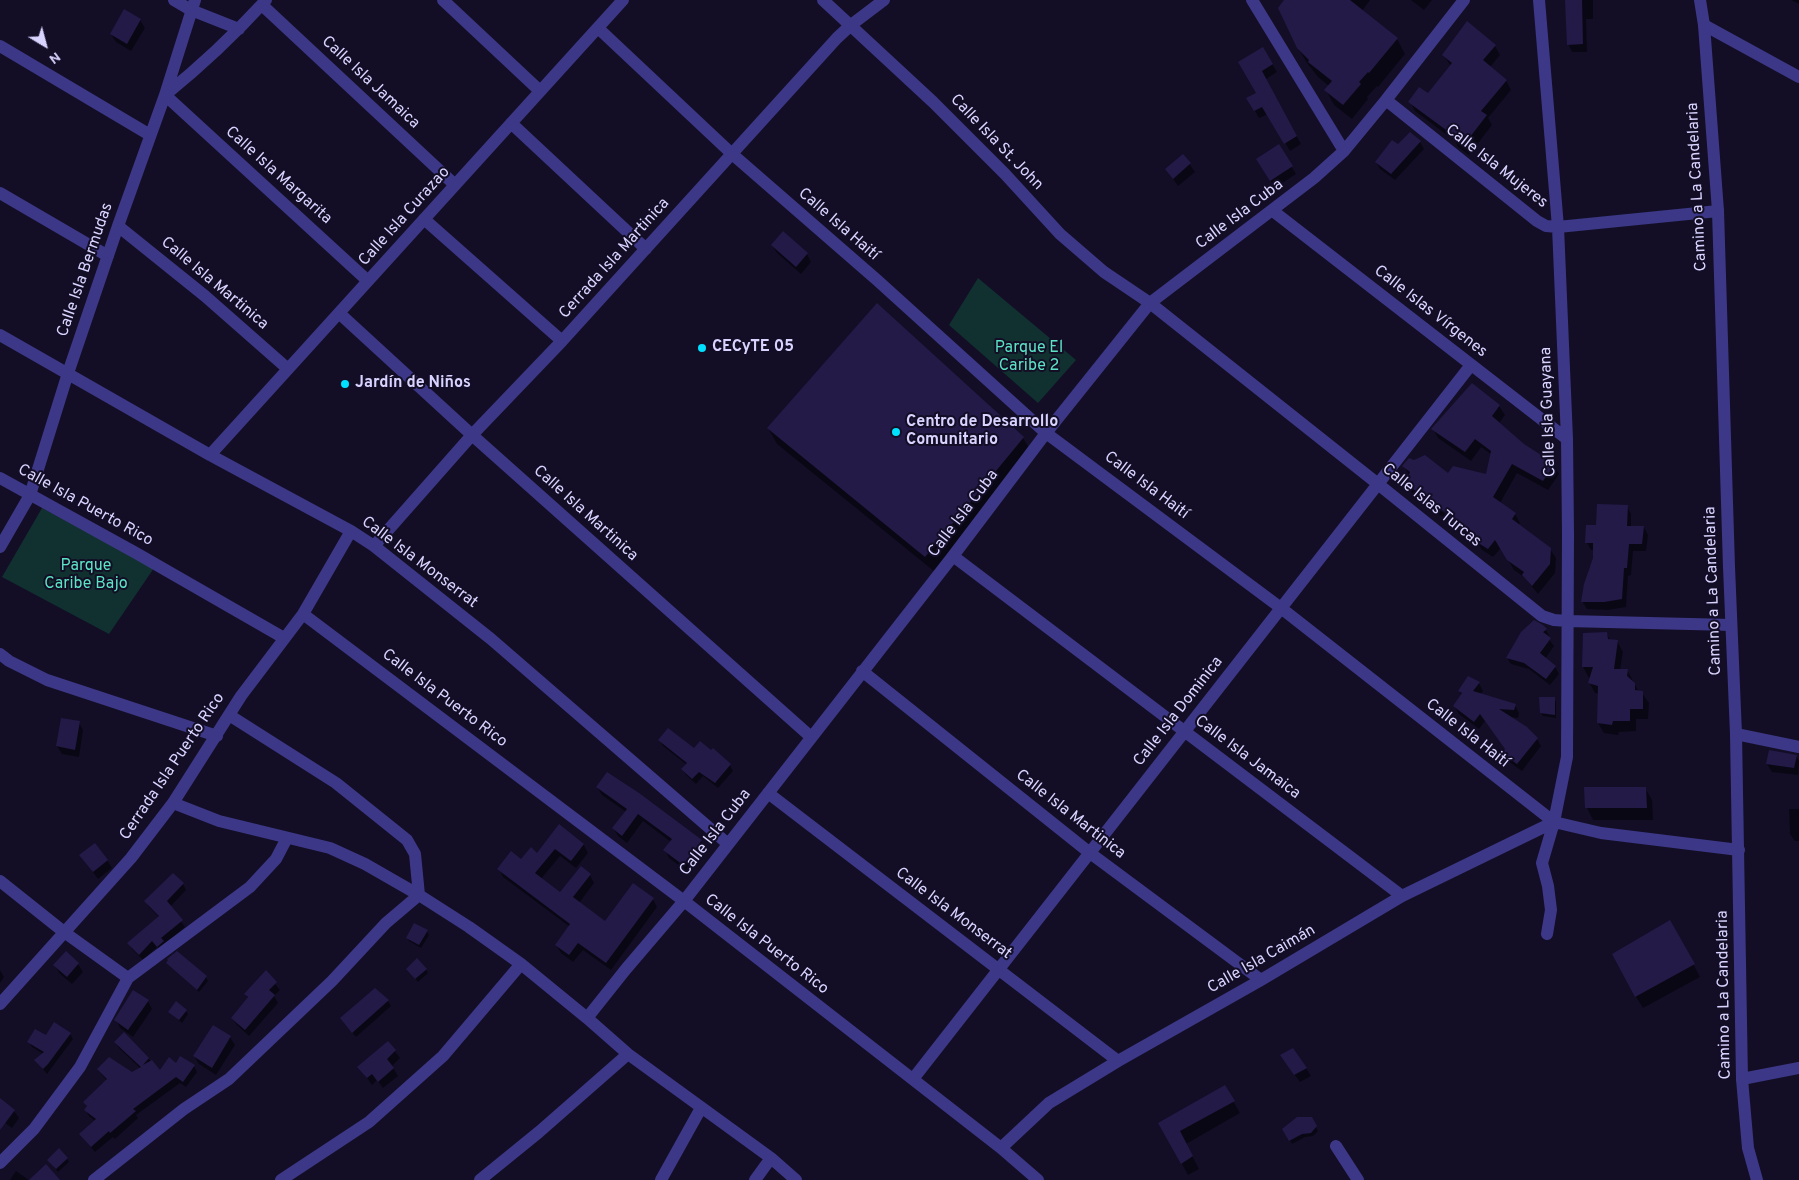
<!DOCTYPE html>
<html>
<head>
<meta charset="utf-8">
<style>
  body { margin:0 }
  #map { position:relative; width:1799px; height:1180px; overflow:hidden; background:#130e26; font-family:Overpass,sans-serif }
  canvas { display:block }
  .north { position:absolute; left:20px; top:20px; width:50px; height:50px; -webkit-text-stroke:4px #130e26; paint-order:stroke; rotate:143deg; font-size:14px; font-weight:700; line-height:20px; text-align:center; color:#d9d4ff }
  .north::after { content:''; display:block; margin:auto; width:18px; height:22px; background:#d9d4ff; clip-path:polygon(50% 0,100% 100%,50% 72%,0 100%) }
</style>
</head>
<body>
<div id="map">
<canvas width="1799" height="1180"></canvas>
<div class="north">N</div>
</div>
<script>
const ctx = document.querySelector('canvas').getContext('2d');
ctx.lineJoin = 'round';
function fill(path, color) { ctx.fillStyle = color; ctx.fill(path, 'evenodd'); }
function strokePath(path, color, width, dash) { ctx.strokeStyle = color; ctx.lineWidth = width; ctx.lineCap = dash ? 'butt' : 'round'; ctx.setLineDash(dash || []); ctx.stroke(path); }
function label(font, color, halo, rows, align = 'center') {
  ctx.font = font + ' Overpass,sans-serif'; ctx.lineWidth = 4; ctx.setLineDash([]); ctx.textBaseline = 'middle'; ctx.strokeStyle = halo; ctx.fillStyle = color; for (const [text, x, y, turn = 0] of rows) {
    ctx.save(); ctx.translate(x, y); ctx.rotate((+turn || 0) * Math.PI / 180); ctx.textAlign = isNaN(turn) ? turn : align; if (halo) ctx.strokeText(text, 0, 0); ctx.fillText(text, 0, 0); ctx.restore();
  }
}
const green = new Path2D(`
  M 978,278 L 1076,360 L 1038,403 L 949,325 Z
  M 42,508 L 154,568 L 109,634 L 2,577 Z`);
const shadow = new Path2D(`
  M 1286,0 L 1370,0 L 1362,11 L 1397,39 L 1405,54 L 1378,87 L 1377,86 L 1367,97 L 1368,99 L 1352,119 L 1334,105 L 1326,90 L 1329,86 L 1318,77 L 1307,63 L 1298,48 Z
  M 1411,0 L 1432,0 L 1424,10 Z
  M 1567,0 L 1593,0 L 1593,19 L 1586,19 L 1587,52 L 1572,52 L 1568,44 Z
  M 1791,0 L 1799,0 L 1799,4 Z
  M 140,20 L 145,28 L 131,51 L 116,42 L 111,34 Z
  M 1495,46 L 1500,55 L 1490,67 L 1506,80 L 1511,90 L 1488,118 L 1492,125 L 1469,155 L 1458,147 L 1455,141 L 1415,111 L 1410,102 L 1429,95 L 1451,66 L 1443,55 Z
  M 1263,49 L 1277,72 L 1266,79 L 1301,144 L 1290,151 L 1268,114 L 1259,118 L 1248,99 L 1258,93 Z
  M 1420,142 L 1424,149 L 1395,180 L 1380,169 L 1376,162 L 1399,146 Z
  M 1279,146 L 1296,174 L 1275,188 L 1258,159 Z
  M 1183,155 L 1195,172 L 1178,186 L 1166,169 Z
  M 783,233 L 807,254 L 811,262 L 801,274 L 777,253 L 772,245 Z
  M 1472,385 L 1499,406 L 1505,415 L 1499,423 L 1524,445 L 1554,465 L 1559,474 L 1548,490 L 1517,473 L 1500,503 L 1515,514 L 1520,523 L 1519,525 L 1550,549 L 1556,558 L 1555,573 L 1538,594 L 1524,577 L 1514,570 L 1501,548 L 1493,557 L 1482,550 L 1476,541 L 1453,525 L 1450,520 L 1435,513 L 1431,506 L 1412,493 L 1407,483 L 1409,475 L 1404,466 L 1448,474 L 1487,475 L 1492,455 L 1481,447 L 1471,461 L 1438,438 L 1433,429 ZM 1432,504 L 1454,515 L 1453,517 L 1432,507 Z
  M 768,428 L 1023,438 L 1033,454 L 935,572 L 777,444 Z
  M 1627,506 L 1631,514 L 1631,527 L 1644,527 L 1648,535 L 1646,551 L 1633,551 L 1631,575 L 1628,576 L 1626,607 L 1608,610 L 1587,609 L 1582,601 L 1594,558 L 1594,550 L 1591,550 L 1587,543 L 1597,526 Z
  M 1546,630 L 1550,637 L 1548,638 L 1554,646 L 1545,659 L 1555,667 L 1559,674 L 1550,685 L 1529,669 L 1511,664 L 1507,658 Z
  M 1606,633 L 1611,641 L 1617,641 L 1623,652 L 1620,670 L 1627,670 L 1639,692 L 1642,693 L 1649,703 L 1648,719 L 1636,719 L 1636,731 L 1619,732 L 1618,735 L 1604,733 L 1598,723 L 1599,694 L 1595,693 L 1589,682 L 1591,678 L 1589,678 L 1583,667 L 1585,634 Z
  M 1479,683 L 1483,691 L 1480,695 L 1515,705 L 1519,713 L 1518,718 L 1509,717 L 1537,739 L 1541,746 L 1522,771 L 1508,761 L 1503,753 L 1506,750 L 1485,721 L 1479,729 L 1459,714 L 1455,707 L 1462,696 L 1459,691 Z
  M 1554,698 L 1556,702 L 1556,718 L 1543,716 L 1541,713 Z
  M 79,723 L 83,730 L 79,757 L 62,754 L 57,746 Z
  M 660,741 L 694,750 L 711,752 L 713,750 L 730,765 L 733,771 L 718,788 L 703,776 L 696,784 L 686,775 L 683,770 L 687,765 L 663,746 Z
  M 1796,756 L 1799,761 L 1798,775 L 1772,772 L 1767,764 Z
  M 597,787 L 701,841 L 705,848 L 688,872 L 669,858 L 665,850 L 671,842 L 643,821 L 627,843 L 618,836 L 613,828 L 626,812 L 602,795 Z
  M 1645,788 L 1652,800 L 1653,820 L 1593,820 L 1587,808 Z
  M 1789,809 L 1799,809 L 1799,841 L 1795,841 L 1790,834 Z
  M 559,826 L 584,845 L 588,853 L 576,868 L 560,856 L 541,879 L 561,894 L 590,875 L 594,883 L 579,903 L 605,922 L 653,899 L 657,907 L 611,970 L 583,950 L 573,962 L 561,953 L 556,945 L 570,927 L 503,877 L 499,869 L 537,854 Z
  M 81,855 L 107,860 L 112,868 L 98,879 Z
  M 183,884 L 186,890 L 170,907 L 185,927 L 165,944 L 161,952 L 157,947 L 143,960 L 132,949 L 129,943 L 159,917 L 149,907 L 145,901 Z
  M 427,931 L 429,935 L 421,948 L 409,941 L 407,938 Z
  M 1677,933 L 1700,977 L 1643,1008 L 1636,997 Z
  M 66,953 L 78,964 L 83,972 L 72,984 L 59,973 L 55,965 Z
  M 167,964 L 206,977 L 208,981 L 199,992 Z
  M 426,969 L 428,973 L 418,982 L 410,972 Z
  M 0,970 L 4,977 L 0,983 Z
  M 266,972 L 280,990 L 274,996 L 278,1003 L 249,1036 L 237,1025 L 232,1018 L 248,999 L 245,994 Z
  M 148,1001 L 152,1009 L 133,1037 L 120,1028 L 116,1020 Z
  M 388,1001 L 391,1006 L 356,1037 L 344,1023 Z
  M 186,1011 L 188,1014 L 182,1023 L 170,1012 Z
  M 213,1026 L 230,1037 L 235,1045 L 216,1075 L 199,1064 L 194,1056 Z
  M 70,1034 L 73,1039 L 47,1074 L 36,1060 L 43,1054 L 32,1047 L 29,1042 L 46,1036 Z
  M 115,1042 L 148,1058 L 160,1072 L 176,1064 L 194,1066 L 197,1072 L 186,1087 L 180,1083 L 136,1115 L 138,1118 L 115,1139 L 113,1137 L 95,1152 L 80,1134 L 95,1121 L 89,1116 L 85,1110 L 87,1107 L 85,1103 L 107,1081 L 98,1070 L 132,1073 L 140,1068 L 119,1048 Z
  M 388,1042 L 400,1058 L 392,1066 L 398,1076 L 383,1088 L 377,1080 L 372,1085 L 359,1067 Z
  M 1286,1063 L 1306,1068 L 1311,1076 L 1300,1082 Z
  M 1225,1087 L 1240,1113 L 1186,1144 L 1199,1169 L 1188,1175 L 1160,1124 Z
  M 0,1100 L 14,1111 L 19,1118 L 12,1128 L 0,1119 Z
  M 1311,1118 L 1318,1131 L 1313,1136 L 1305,1137 L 1292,1144 L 1284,1129 Z
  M 67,1158 L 69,1162 L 58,1172 L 48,1160 Z
  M 16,1171 L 29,1180 L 10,1180 Z`);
const building = new Path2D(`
  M 1284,0 L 1350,0 L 1398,38 L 1369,73 L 1368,72 L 1359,82 L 1361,84 L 1343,105 L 1324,90 L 1332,81 L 1308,62 L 1309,60 L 1297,48 L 1278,8 Z
  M 1565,0 L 1582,0 L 1583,44 L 1567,45 Z
  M 124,9 L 141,19 L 127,44 L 110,34 Z
  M 1467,21 L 1496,45 L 1483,60 L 1507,80 L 1481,111 L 1487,115 L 1463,146 L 1451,137 L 1453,135 L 1408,102 L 1419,87 L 1428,93 L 1452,63 L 1442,55 Z
  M 1263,47 L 1273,64 L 1262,71 L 1297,136 L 1284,144 L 1262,107 L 1254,111 L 1246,98 L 1256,93 L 1238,62 Z
  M 1410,132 L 1421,141 L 1391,174 L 1375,162 L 1392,140 L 1398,144 Z
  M 1279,144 L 1293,166 L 1270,181 L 1256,159 Z
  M 1183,154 L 1191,163 L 1173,179 L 1165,169 Z
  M 783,231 L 808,253 L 796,267 L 771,245 Z
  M 877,303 L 1024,437 L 925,557 L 767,428 Z
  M 1472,383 L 1500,405 L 1492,416 L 1524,444 L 1555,464 L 1543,481 L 1512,464 L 1493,497 L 1516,513 L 1512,519 L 1551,548 L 1550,564 L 1532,586 L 1522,575 L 1524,572 L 1507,560 L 1495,540 L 1488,549 L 1475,541 L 1478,537 L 1446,516 L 1448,513 L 1428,504 L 1430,502 L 1405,483 L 1410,472 L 1402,466 L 1409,458 L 1414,460 L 1425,455 L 1448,473 L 1453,466 L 1486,474 L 1491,451 L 1475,439 L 1465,452 L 1431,429 Z
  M 1597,504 L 1628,505 L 1627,526 L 1644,526 L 1642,544 L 1629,544 L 1627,568 L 1624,568 L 1622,599 L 1604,602 L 1581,602 L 1584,584 L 1593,558 L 1593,543 L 1585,543 L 1586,525 L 1596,525 Z
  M 1534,620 L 1543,625 L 1547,629 L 1543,632 L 1551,638 L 1540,653 L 1556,666 L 1546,679 L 1524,663 L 1506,658 L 1521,632 Z
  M 1607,632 L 1608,639 L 1618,640 L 1614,669 L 1628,669 L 1627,676 L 1635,683 L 1635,690 L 1643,691 L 1643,709 L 1630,709 L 1630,721 L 1613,721 L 1612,725 L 1597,723 L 1598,686 L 1588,683 L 1593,667 L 1582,667 L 1583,633 Z
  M 1468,676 L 1480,682 L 1473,691 L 1516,704 L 1514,710 L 1499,709 L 1527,727 L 1538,738 L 1517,764 L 1502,753 L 1505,749 L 1480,714 L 1474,722 L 1453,706 L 1462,693 L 1458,691 Z
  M 1539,697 L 1555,697 L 1555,715 L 1540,713 Z
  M 61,718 L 80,721 L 75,750 L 56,746 Z
  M 668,728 L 694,748 L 700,741 L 711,750 L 713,748 L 731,764 L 715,783 L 699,772 L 692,779 L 681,769 L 687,763 L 658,740 Z
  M 1769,750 L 1797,755 L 1794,768 L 1766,764 Z
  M 607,772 L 639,793 L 702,840 L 683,865 L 663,850 L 672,839 L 638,814 L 622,836 L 612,828 L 627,809 L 596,787 Z
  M 1584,787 L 1646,787 L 1647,808 L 1585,808 Z
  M 559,824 L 584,844 L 571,861 L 555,849 L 535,873 L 560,892 L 581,866 L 591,874 L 573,897 L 605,921 L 633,883 L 654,898 L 606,963 L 578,943 L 569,955 L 555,945 L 570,924 L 497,869 L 511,851 L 521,859 L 531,847 L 537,853 Z
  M 95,843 L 108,860 L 93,872 L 79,855 Z
  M 173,873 L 184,883 L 167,901 L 183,920 L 161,938 L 164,941 L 157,947 L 152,941 L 139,955 L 127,943 L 159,916 L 144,901 Z
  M 1670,920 L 1695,964 L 1635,997 L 1612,954 Z
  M 414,923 L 428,930 L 419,945 L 406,938 Z
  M 66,951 L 79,963 L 67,977 L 53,965 Z
  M 177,951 L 207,976 L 197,990 L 166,963 L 168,960 L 167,959 Z
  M 417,958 L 427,969 L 415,979 L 406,969 Z
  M 266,970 L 277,982 L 269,990 L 275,995 L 245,1030 L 231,1018 L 248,997 L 244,994 Z
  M 375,988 L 389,1000 L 352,1033 L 340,1018 Z
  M 133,990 L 149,1000 L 128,1030 L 114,1020 Z
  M 176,1001 L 187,1010 L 179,1020 L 168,1012 Z
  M 54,1022 L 71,1033 L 48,1064 L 43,1069 L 34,1060 L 44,1052 L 27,1042 L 35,1029 L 46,1035 Z
  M 213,1025 L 231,1036 L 212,1068 L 193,1056 Z
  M 124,1032 L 149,1058 L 143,1065 L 152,1060 L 160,1070 L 169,1057 L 176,1063 L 180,1056 L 195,1065 L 183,1082 L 176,1077 L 133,1109 L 136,1111 L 110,1133 L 109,1131 L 91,1147 L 79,1134 L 96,1119 L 84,1110 L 87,1106 L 83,1102 L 107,1079 L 97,1069 L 109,1057 L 132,1072 L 141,1067 L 114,1042 Z
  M 388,1041 L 396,1050 L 387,1059 L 394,1068 L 378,1082 L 372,1074 L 367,1078 L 357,1067 Z
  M 1293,1048 L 1307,1068 L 1294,1075 L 1280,1055 Z
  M 1225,1085 L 1235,1101 L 1180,1131 L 1193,1156 L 1181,1164 L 1158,1123 Z
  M 0,1098 L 15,1110 L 0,1130 Z
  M 1297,1117 L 1312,1117 L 1317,1126 L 1311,1133 L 1302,1134 L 1289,1141 L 1282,1129 Z
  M 59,1148 L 68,1158 L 56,1169 L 47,1160 Z
  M 46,1164 L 60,1180 L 29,1180 Z`);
const minor = new Path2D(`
  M 174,0 L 191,10 L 239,29
  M 266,0 C 235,34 201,66 165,95 L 368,281
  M 443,0 L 540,91
  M 823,0 L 933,102 L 1005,174 L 1060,234 L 1104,272 L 1150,303 L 1378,484 L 1542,616 L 1554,620 L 1567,621 L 1731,625
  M 1252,0 L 1344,151
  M 1539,0 L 1558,227 L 1567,439 L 1568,534 L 1567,757 L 1554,822 L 1542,863 L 1548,886 L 1551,910 L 1547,934
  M 262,5 L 455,185
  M 1704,25 L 1799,77
  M 598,28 L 731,153 L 877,280 L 1046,433 L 1281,608 L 1554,822 L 1601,833 L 1739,850
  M 0,46 L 150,135
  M 1386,100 L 1537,221 L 1546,226 L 1558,227 L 1718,211
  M 511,123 L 646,249
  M 0,193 L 108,256
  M 1273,211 L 1567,439
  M 424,219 L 562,341
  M 118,226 L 205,296 L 288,369
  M 339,313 L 472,435 L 811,737
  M 0,335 L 210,455 L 351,531 L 374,546 L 491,639 L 728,844
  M 210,455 L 623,0
  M 0,478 L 136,553 L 284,638
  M 374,546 L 472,435 L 562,341 L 837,38 L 851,25 L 884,0
  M 0,547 L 30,495 L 68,373 L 118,226 L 165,95 L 195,0
  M 953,556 L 1402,896
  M 303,614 L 684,901 L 1001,1148 L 1038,1180
  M 0,654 L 9,661 L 47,680 L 217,736
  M 862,671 L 1090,853 L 1261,980
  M 229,715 L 336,783 L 407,840 L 415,854 L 419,895
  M 1736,734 L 1799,747
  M 768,793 L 1118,1061
  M 173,803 L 219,821 L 330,848 L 365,864 L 419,895 L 469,927 L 521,964 L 587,1018 L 628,1054 L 771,1158 L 796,1180
  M 0,881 L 64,932 L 128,978
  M 0,1004 L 131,858 L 173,803 L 241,696 L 303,614 L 351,531
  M 587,1018 L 626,969 L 684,901 L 953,556 L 1046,433 L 1150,303 L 1314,178 L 1344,151 L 1386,100 L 1464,0
  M 913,1079 L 1471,365
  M 1742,1079 L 1799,1068
  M 1336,1146 L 1358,1180
  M 1001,1148 L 1049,1103 L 1118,1061 L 1261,980 L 1402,896 L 1554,822
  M 0,1163 L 34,1129 L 80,1067 L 128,978 L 250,887 L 276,859 L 287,838
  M 94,1180 L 184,1109 L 229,1079 L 332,981 L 386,923 L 419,895
  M 281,1180 L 369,1122 L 443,1056 L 521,964
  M 480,1180 L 539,1132 L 628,1054
  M 661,1180 L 701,1108
  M 755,1180 L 771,1158`);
const tertiary = new Path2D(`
  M 1700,0 L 1704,25 L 1718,211 L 1729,567 L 1736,734 L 1742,1079 L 1748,1148 L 1757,1180`);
const markers = [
  [702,348,5,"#00e1ff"],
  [345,384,5,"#00e1ff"],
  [896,432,5,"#00e1ff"]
];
const streetNames = [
  ["Calle Isla Jamaica",370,83,43],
  ["Calle Isla St. John",996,143,46],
  ["Calle Isla Mujeres",1496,167,38],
  ["Calle Isla Margarita",278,176,42],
  ["Camino a La Candelaria",1698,187,-93],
  ["Calle Isla Cuba",1240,215,-37],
  ["Calle Isla Curazao",405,217,-48],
  ["Calle Isla Haití",838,225,41],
  ["Cerrada Isla Martinica",615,259,-48],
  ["Calle Isla Bermudas",86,270,-71],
  ["Calle Isla Martinica",214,284,40],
  ["Calle Islas Vírgenes",1430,312,38],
  ["Calle Isla Guayana",1549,412,-92],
  ["Calle Isla Haití",1146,486,37],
  ["Calle Isla Puerto Rico",85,506,29],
  ["Calle Islas Turcas",1431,506,39],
  ["Calle Isla Martinica",585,514,42],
  ["Calle Isla Cuba",964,514,-53],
  ["Calle Isla Monserrat",419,563,37],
  ["Camino a La Candelaria",1714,591,-92],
  ["Calle Isla Puerto Rico",444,699,37],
  ["Calle Isla Dominica",1179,712,-52],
  ["Calle Isla Haití",1467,734,38],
  ["Calle Isla Jamaica",1247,758,37],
  ["Cerrada Isla Puerto Rico",173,767,-56],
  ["Calle Isla Martinica",1070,815,38],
  ["Calle Isla Cuba",716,833,-52],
  ["Calle Isla Monserrat",953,914,37],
  ["Calle Isla Puerto Rico",766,945,38],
  ["Calle Isla Caimán",1262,960,-30],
  ["Camino a La Candelaria",1725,995,-91]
];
const poiNames = [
  ["CECyTE 05",712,348],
  ["Jardín de Niños",355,384],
  ["Centro de Desarrollo",906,423],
  ["Comunitario",906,441]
];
const parkNames = [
  ["Parque El",1029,349],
  ["Caribe 2",1029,367],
  ["Parque",86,567],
  ["Caribe Bajo",86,585]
];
fill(green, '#113130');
fill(shadow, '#0007');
fill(building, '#241a48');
strokePath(minor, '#3c3887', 12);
strokePath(tertiary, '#3c3887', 12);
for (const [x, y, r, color] of markers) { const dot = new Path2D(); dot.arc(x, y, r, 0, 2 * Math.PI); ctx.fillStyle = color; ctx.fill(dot); strokePath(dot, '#130e26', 2); }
label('16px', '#d9d4ff', '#130e26', streetNames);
label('bold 16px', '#d9d4ff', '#130e26', poiNames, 'left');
label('16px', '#5be4c4', '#130e26', parkNames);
</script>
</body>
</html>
